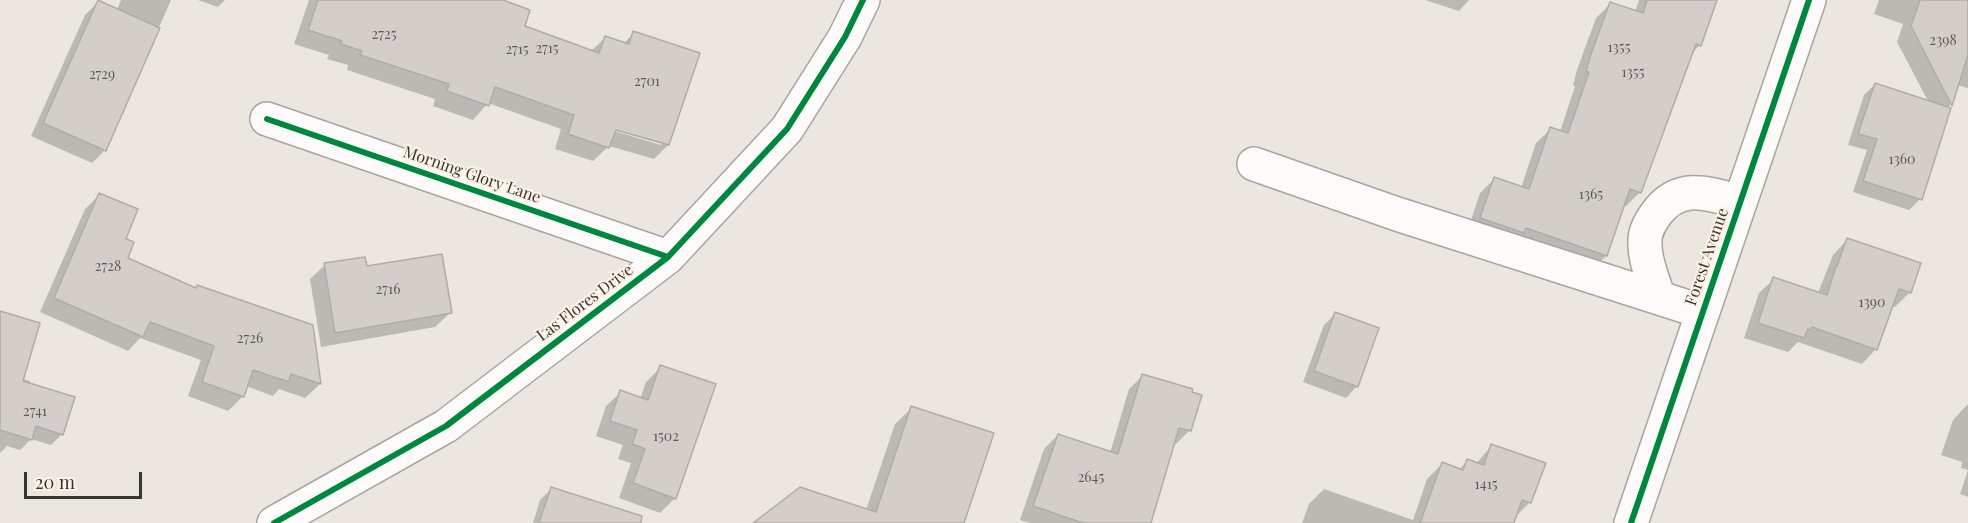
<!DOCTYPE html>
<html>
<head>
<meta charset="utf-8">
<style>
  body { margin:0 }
  #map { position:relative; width:1968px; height:523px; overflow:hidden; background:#ece6e0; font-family:"Playfair Display",serif }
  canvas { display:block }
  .scale { position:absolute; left:24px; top:472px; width:118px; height:27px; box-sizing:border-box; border:3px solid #383430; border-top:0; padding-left:8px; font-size:18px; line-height:21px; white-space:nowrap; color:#383430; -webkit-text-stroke:4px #fef2e8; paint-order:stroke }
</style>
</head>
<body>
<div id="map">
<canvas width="1968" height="523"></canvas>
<div class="scale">20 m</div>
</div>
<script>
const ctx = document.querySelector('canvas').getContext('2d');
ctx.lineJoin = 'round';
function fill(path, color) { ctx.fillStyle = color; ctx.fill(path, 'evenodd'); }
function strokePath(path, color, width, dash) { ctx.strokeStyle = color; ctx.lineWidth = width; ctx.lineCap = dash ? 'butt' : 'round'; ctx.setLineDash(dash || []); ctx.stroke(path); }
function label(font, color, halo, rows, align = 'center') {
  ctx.font = font + ' "Playfair Display",serif'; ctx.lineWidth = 4.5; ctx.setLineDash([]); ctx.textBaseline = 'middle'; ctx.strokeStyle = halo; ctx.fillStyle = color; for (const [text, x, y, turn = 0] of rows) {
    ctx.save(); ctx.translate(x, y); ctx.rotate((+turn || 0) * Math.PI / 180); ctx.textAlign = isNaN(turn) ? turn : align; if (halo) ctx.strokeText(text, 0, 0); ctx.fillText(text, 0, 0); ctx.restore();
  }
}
const shadow = new Path2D(`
  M 121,0 L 171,0 L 105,150 L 92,163 L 31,136 L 85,15 L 98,2 L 117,10 Z
  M 198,0 L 225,0 L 218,7 Z
  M 309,0 L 498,0 L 523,27 L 591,51 L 605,38 L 623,44 L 634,33 L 668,145 L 654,159 L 609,146 L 593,161 L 555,149 L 561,129 L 488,103 L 473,120 L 433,106 L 435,99 L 347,70 L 348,65 L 327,59 L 329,55 L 294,44 ZM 609,126 L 661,142 L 661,145 L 608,129 Z
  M 1425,0 L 1469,0 L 1459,11 Z
  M 1639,0 L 1715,0 L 1700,45 L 1691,54 L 1640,192 L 1626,206 L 1623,205 L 1606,256 L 1591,270 L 1467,232 L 1480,193 L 1494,179 L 1521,188 L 1536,143 L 1551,129 L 1560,132 L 1575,86 L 1573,85 L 1577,70 L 1596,18 L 1610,4 L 1635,12 Z
  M 1879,0 L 1968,0 L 1968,88 L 1957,85 L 1950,105 L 1948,108 L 1920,199 L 1909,210 L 1853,192 L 1867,150 L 1848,145 L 1864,95 L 1875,84 L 1928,101 L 1897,42 L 1903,24 L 1874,14 Z
  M 100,194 L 124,239 L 126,259 L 195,289 L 197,286 L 312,326 L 320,384 L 305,398 L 279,389 L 273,396 L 246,386 L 243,396 L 228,411 L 188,396 L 201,360 L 140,338 L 128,351 L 40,312 L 85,209 Z
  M 1847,240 L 1910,292 L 1895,307 L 1891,305 L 1876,349 L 1862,364 L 1798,342 L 1788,352 L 1744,338 L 1759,293 L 1774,279 L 1818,293 L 1833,255 Z
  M 325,265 L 365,268 L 450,313 L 435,327 L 321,347 L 310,279 Z
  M 0,313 L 17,377 L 30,381 L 29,385 L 62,434 L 51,445 L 31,439 L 20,450 L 7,446 L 0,453 Z
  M 1335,314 L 1357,386 L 1346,398 L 1303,382 L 1324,325 Z
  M 661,367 L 675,498 L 660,513 L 619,498 L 631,463 L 618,459 L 623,445 L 596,436 L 606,406 L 621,392 L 640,399 L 646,382 Z
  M 1143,375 L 1190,393 L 1190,430 L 1176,444 L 1173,443 L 1149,523 L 1030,523 L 1020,520 L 1044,449 L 1058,435 L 1110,453 L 1129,389 Z
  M 1967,405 L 1968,405 L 1968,470 L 1961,468 L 1962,462 L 1941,455 L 1953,420 Z
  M 912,408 L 962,523 L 756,523 L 866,510 L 895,424 Z
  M 1491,446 L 1530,502 L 1515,517 L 1512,523 L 1302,523 L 1309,504 L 1324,489 L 1413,520 L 1427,479 L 1442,464 L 1459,470 L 1467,461 L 1476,464 Z
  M 1968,470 L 1968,497 L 1960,494 Z
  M 551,489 L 581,523 L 533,523 L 540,500 Z`);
const building = new Path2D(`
  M 98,0 L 160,28 L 106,151 L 43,123 Z
  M 318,0 L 503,0 L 530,10 L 525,26 L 599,53 L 605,36 L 629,44 L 633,31 L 700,53 L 669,145 L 616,130 L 609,148 L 568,134 L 574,115 L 495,87 L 489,106 L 447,91 L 449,84 L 360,55 L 362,51 L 341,44 L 342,41 L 308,30 Z
  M 1647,0 L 1717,0 L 1701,46 L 1696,44 L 1641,193 L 1630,189 L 1607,256 L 1526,228 L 1524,233 L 1480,218 L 1494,177 L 1529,189 L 1550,127 L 1568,133 L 1589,72 L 1586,71 L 1591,54 L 1610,2 L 1643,13 Z
  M 1920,0 L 1968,0 L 1968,55 L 1952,106 L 1911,26 Z
  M 1875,83 L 1951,108 L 1922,200 L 1863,181 L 1877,139 L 1858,134 Z
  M 99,193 L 138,209 L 126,239 L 134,242 L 128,258 L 196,288 L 197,285 L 313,325 L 321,384 L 291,374 L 289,382 L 253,370 L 244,397 L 202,382 L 214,346 L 150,322 L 143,337 L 54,298 Z
  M 1847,238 L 1921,263 L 1911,293 L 1899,289 L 1877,350 L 1812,327 L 1811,330 L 1808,329 L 1804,338 L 1758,323 L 1773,277 L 1827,295 L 1836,266 L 1837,266 Z
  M 442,254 L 452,313 L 335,333 L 324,263 L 365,257 L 367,266 Z
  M 0,311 L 40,323 L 23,381 L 75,397 L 63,435 L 36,426 L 32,440 L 0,430 Z
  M 1335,312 L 1379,328 L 1358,387 L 1314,371 Z
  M 660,365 L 716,384 L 676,499 L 633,483 L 645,449 L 632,444 L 637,430 L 610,421 L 620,390 L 648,400 Z
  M 1142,374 L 1193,389 L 1192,392 L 1202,395 L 1191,431 L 1179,428 L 1151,523 L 1083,523 L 1033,506 L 1058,434 L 1118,454 Z
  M 911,406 L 994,433 L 964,523 L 753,523 L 800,487 L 876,512 Z
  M 1491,444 L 1546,463 L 1531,503 L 1522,500 L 1514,523 L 1420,523 L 1442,462 L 1463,470 L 1467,459 L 1484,465 Z
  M 551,487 L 642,516 L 641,523 L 539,523 Z`);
const minor = new Path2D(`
  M 267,119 L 668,257
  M 1254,164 L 1397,214 L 1703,312
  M 1659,298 C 1653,280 1644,259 1645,240 C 1645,232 1651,221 1656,214 C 1679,182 1708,193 1740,202
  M 274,523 L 446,426 L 668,257 L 787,129 L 845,37 L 863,0
  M 1631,523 L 1809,0`);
const cycleway = new Path2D(`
  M 267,119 L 668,257
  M 274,523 L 446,426 L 668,257 L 787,129 L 845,37 L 863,0
  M 1631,523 L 1809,0`);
const numberNames = [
  ["2725",384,35],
  ["2398",1943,41],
  ["1355",1619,48],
  ["2715",547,49],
  ["2715",517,50],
  ["1355",1633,73],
  ["2729",102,75],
  ["2701",647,82],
  ["1360",1902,160],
  ["1365",1591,195],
  ["2728",108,267],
  ["2716",388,290],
  ["1390",1872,303],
  ["2726",250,339],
  ["2741",35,412],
  ["1502",666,437],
  ["2645",1091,478],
  ["1415",1486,485]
];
const streetNames = [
  ["Morning Glory Lane",472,175,19],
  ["Forest Avenue",1707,257,-71],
  ["Las Flores Drive",585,303,-37]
];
fill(shadow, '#0003');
fill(building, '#d3ceca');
strokePath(building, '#b1aca8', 1.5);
strokePath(minor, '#a9a4a0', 36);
strokePath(minor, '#fcfbfa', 33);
strokePath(cycleway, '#00873e', 6);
label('14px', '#5f5a56', null, numberNames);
label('16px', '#383430', '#fef2e8', streetNames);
</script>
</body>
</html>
